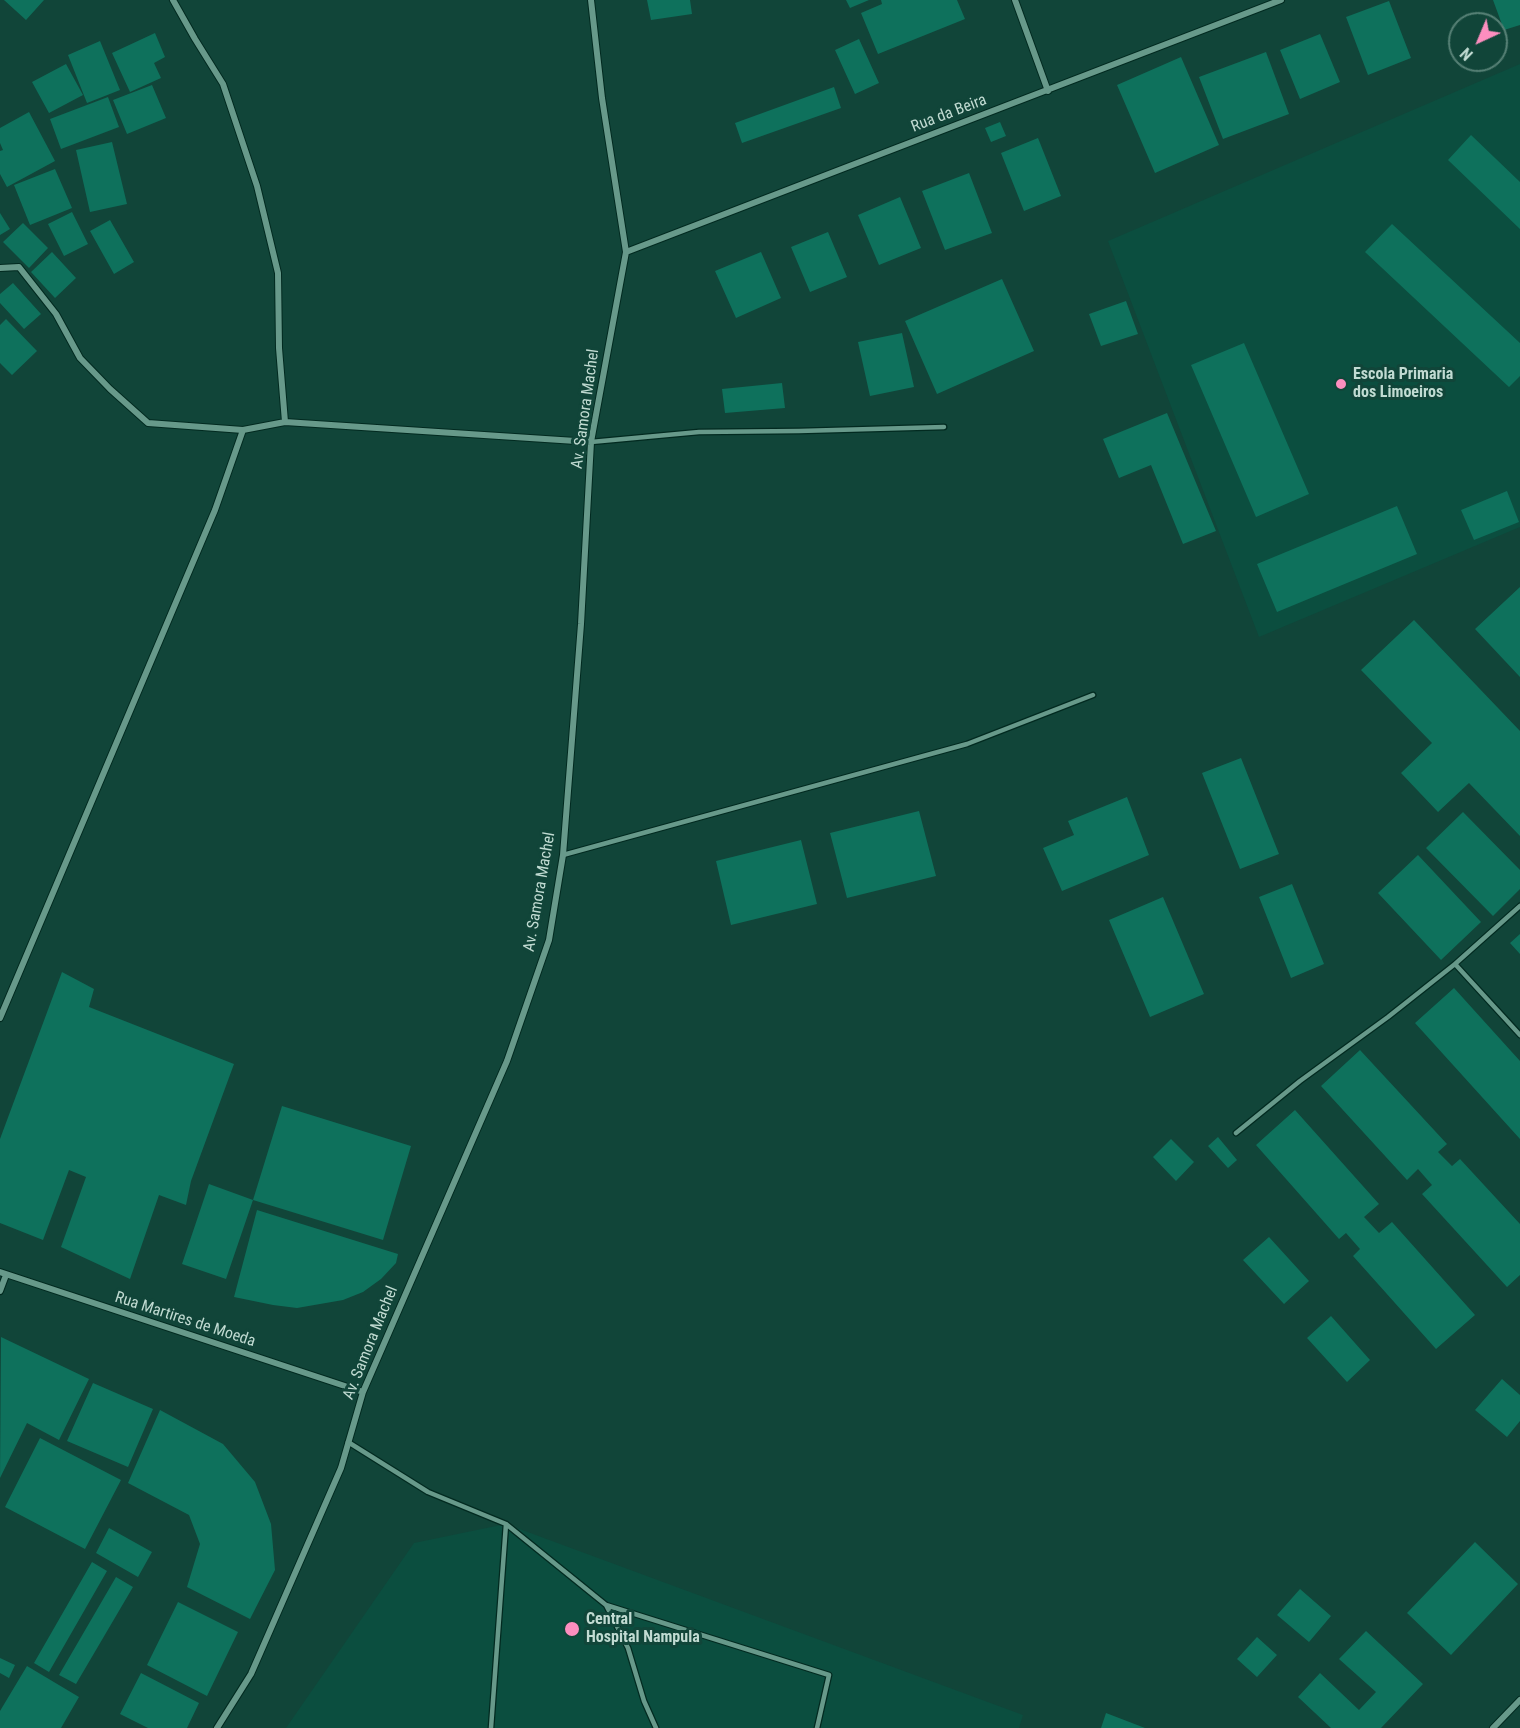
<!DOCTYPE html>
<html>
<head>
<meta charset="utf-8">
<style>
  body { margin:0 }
  #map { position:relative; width:1520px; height:1728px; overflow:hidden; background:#114539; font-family:"Roboto Condensed",sans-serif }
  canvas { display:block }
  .north { position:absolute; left:1448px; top:12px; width:60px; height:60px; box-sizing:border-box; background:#114539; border:2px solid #578176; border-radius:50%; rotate:224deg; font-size:16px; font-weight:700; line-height:24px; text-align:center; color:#c1dbd2 }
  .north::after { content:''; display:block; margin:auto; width:21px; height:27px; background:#fd8ebf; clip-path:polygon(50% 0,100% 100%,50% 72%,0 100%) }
</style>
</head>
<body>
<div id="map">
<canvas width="1520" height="1728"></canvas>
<div class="north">N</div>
</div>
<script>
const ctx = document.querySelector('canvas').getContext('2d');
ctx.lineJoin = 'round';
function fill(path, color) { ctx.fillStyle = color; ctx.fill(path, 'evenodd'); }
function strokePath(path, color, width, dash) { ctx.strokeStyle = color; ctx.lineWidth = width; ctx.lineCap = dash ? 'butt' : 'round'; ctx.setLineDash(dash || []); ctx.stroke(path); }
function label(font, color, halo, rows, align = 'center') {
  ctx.font = font + ' "Roboto Condensed",sans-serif'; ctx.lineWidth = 6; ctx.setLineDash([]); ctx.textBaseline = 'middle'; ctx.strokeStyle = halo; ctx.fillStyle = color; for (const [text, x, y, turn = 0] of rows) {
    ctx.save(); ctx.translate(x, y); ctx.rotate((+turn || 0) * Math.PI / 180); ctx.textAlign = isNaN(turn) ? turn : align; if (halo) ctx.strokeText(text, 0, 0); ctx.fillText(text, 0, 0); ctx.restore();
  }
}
const built = new Path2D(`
  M 1520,64 L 1520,527 L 1259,637 L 1108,241 Z
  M 506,1524 L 1023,1715 L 1019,1728 L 286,1728 L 414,1543 Z`);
const building = new Path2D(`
  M 4,0 L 44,0 L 26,20 Z
  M 647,0 L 690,0 L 692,14 L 651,20 Z
  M 846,0 L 869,0 L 850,8 Z
  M 881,0 L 957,0 L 965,19 L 878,54 L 861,13 L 882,4 Z
  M 1493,0 L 1520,0 L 1520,25 L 1504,30 Z
  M 1389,1 L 1411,58 L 1368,75 L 1346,17 Z
  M 155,33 L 165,57 L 154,63 L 161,78 L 130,92 L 112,53 Z
  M 1320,34 L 1340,82 L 1300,99 L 1280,50 Z
  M 859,39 L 879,83 L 855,94 L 835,50 Z
  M 100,41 L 120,90 L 87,103 L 68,55 Z
  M 1266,52 L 1289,114 L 1223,139 L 1199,77 Z
  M 1181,57 L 1219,145 L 1155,173 L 1117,85 Z
  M 66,64 L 83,95 L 49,113 L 32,82 Z
  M 152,85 L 166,118 L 127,134 L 113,100 Z
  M 834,87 L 841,108 L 742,143 L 735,123 Z
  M 108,97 L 119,127 L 61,149 L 50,119 Z
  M 29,112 L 55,161 L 7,187 L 0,174 L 0,151 L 3,150 L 0,143 L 0,128 Z
  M 1000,122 L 1006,136 L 991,142 L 985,128 Z
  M 1471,135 L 1520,182 L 1520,229 L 1448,160 Z
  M 1038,138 L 1061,196 L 1024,211 L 1001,153 Z
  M 112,142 L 127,204 L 90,212 L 76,150 Z
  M 55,169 L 72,208 L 30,225 L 14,185 Z
  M 969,173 L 992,233 L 945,250 L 922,191 Z
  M 900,197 L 921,248 L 879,265 L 858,215 Z
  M 72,212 L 88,244 L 64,256 L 48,224 Z
  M 0,213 L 10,229 L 0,235 Z
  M 110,220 L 134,262 L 114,274 L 90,231 Z
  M 23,223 L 48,248 L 29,268 L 3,242 Z
  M 1392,224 L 1520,343 L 1520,376 L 1509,387 L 1365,252 Z
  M 828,232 L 847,277 L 810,292 L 791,247 Z
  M 52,252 L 76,278 L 55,298 L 31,272 Z
  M 761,252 L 781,298 L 736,318 L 715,271 Z
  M 1002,279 L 1034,351 L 937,394 L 905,321 Z
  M 13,283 L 41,314 L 24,329 L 0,303 L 0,294 Z
  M 1126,301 L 1138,334 L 1101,346 L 1089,314 Z
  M 6,319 L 37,351 L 12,375 L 0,363 L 0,325 Z
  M 902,333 L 914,387 L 870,396 L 858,342 Z
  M 1244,343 L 1309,494 L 1256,517 L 1191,365 Z
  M 782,383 L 785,408 L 725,413 L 722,389 Z
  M 1167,413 L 1216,531 L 1183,544 L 1151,465 L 1119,478 L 1103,439 Z
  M 1507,491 L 1519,522 L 1474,540 L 1461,510 Z
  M 1397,506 L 1417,554 L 1277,612 L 1257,564 Z
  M 1520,587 L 1520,677 L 1475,629 Z
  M 1414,620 L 1520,731 L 1520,836 L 1469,783 L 1438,812 L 1401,773 L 1432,743 L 1361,670 Z
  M 1241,758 L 1279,854 L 1240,869 L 1202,773 Z
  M 1127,797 L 1149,855 L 1062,891 L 1043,848 L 1074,835 L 1068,821 Z
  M 919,811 L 936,876 L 847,898 L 830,833 Z
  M 1463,812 L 1520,870 L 1520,889 L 1493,916 L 1426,848 Z
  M 801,840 L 817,904 L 731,925 L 716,861 Z
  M 1418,855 L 1481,922 L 1441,960 L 1378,893 Z
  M 1292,884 L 1324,964 L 1291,978 L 1259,897 Z
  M 1163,897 L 1204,994 L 1150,1017 L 1109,920 Z
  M 1520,934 L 1520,954 L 1510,943 Z
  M 62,972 L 94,989 L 89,1007 L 234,1064 L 191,1181 L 186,1205 L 159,1195 L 130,1279 L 61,1247 L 86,1177 L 69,1170 L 43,1240 L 0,1223 L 0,1139 Z
  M 1454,988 L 1520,1061 L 1520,1139 L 1415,1023 Z
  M 1360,1050 L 1447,1144 L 1438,1152 L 1452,1166 L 1460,1159 L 1520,1224 L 1520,1275 L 1507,1287 L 1422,1194 L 1432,1185 L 1418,1169 L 1407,1180 L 1321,1086 Z
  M 282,1106 L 411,1146 L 383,1240 L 253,1200 Z
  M 1295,1110 L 1379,1204 L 1364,1217 L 1379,1233 L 1392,1222 L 1475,1315 L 1436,1349 L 1353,1256 L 1360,1249 L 1346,1233 L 1339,1239 L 1256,1145 Z
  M 1218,1137 L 1237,1160 L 1228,1168 L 1208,1146 Z
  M 1171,1139 L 1194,1162 L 1176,1181 L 1153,1157 Z
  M 209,1184 L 253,1200 L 226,1279 L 182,1264 Z
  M 257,1210 L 398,1254 L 396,1263 L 381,1279 L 363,1292 L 343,1300 L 297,1308 L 273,1305 L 234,1297 Z
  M 1269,1237 L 1309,1281 L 1284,1304 L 1243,1260 Z
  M 1331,1316 L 1370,1360 L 1347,1382 L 1307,1338 Z
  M 1,1337 L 89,1379 L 59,1440 L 27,1423 L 0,1478 Z
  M 1502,1379 L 1520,1395 L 1520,1421 L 1507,1437 L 1475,1410 Z
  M 93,1383 L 153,1409 L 128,1467 L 67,1441 Z
  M 160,1410 L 223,1444 L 255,1482 L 271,1524 L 275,1570 L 250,1619 L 187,1587 L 200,1544 L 189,1515 L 128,1483 Z
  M 40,1438 L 121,1480 L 85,1549 L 5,1507 Z
  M 109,1528 L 152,1552 L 138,1577 L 96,1553 Z
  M 1475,1542 L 1518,1584 L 1451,1655 L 1407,1613 Z
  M 92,1562 L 107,1571 L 49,1672 L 34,1663 Z
  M 116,1577 L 133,1587 L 76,1684 L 59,1675 Z
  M 1300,1589 L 1331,1616 L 1309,1642 L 1277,1615 Z
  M 178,1602 L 238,1632 L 207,1696 L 147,1665 Z
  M 1366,1631 L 1423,1684 L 1381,1728 L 1331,1728 L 1298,1697 L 1320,1673 L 1359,1710 L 1376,1692 L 1339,1659 Z
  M 1257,1637 L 1277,1655 L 1257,1677 L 1237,1659 Z
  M 0,1658 L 15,1665 L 9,1678 L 0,1673 Z
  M 27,1666 L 79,1697 L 61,1728 L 0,1728 L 0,1711 Z
  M 141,1673 L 199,1703 L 187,1728 L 148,1728 L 120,1714 Z
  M 1106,1713 L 1145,1728 L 1101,1728 Z`);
const service = new Path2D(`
  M 591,442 L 699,432 L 799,431 L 944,427
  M 563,855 L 967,744 L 1093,695
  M 1455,964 L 1520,1035
  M 1236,1133 L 1300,1081 L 1388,1017 L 1455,964 L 1520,906
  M 348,1442 L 428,1492 L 506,1524 L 606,1605 L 829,1675 L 817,1728
  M 606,1605 L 628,1648 L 644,1701 L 656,1728
  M 491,1728 L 506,1524`);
const minor = new Path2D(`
  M 173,0 L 195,39 L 223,84 L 257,186 L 278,273 L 279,348 L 285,422
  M 1015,0 L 1048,91
  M 626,252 L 1281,0
  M 0,268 L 19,267 L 56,314 L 80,358 L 110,389 L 148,423 L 243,430
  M 0,1018 L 215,510 L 243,430 L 285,422 L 591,442
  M 0,1272 L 363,1392
  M 0,1291 L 6,1275
  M 217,1728 L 251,1674 L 341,1468 L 363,1392 L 507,1061 L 549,940 L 563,855 L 581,624 L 591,442 L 626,252 L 602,98 L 591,0
  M 1493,1728 L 1520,1700`);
const markers = [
  [1341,384,6,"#fd8ebf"],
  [572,1629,8,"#fd8ebf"]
];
const streetNames = [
  ["Rua da Beira",949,114,-21],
  ["Av. Samora Machel",586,409,-82],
  ["Av. Samora Machel",540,892,-80],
  ["Rua Martires de Moeda",185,1320,18],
  ["Av. Samora Machel",371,1343,-68]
];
const poiNames = [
  ["Escola Primaria",1353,375],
  ["dos Limoeiros",1353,393],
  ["Central",586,1620],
  ["Hospital Nampula",586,1638]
];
fill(built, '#0b4e3f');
fill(building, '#0e715c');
strokePath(service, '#022a20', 7);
strokePath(minor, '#022a20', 8);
strokePath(service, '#67998a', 4.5);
strokePath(minor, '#67998a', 6);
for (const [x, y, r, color] of markers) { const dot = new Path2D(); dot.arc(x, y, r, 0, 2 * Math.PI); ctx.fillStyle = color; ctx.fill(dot); strokePath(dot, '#114539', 2); }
label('16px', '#c1dbd2', '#114539', streetNames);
label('bold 16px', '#c1dbd2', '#114539', poiNames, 'left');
</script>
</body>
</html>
